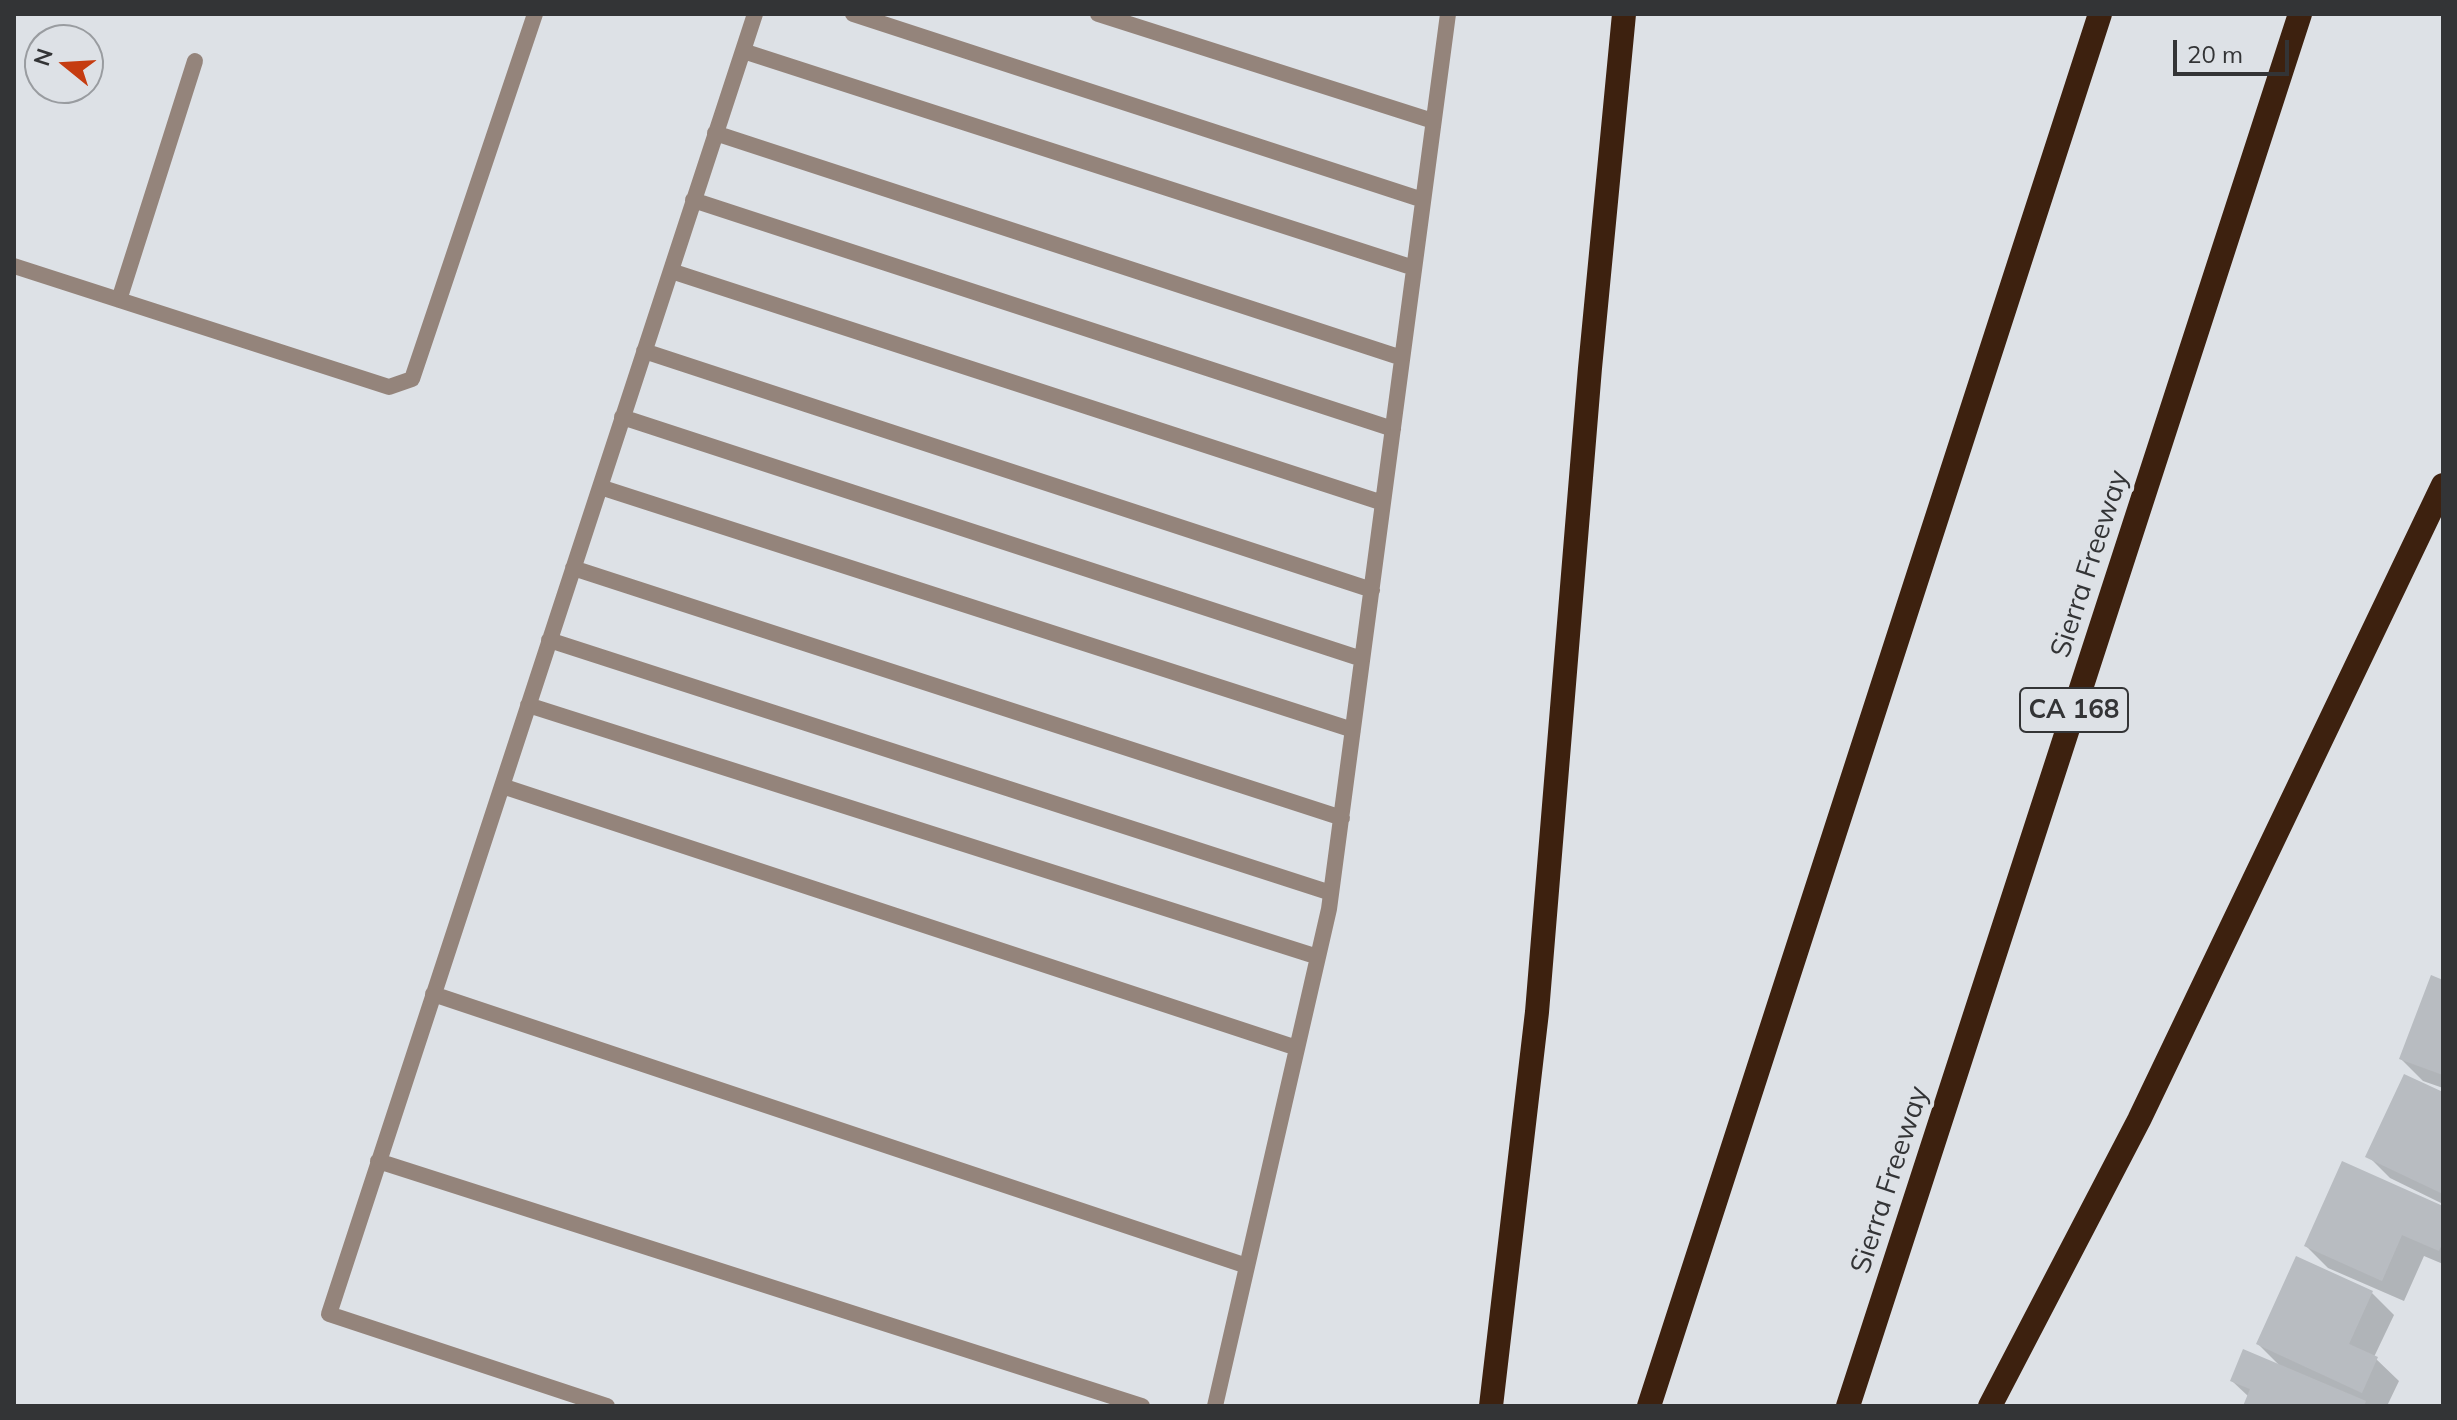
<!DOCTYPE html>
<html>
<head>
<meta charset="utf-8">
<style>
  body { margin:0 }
  #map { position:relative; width:2457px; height:1420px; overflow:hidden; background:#dde1e6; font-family:Mulish,sans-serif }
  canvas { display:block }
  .frame { position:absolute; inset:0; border:16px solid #333436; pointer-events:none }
  .north { position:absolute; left:24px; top:24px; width:80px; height:80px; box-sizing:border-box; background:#dde1e6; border:2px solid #999ca0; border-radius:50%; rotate:288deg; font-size:22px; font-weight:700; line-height:32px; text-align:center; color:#333436 }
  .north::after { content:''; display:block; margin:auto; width:28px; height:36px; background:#c53c11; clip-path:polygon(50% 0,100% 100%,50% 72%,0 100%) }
  .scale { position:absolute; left:2173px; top:40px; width:116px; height:36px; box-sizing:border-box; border:4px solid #333436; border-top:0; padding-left:10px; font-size:24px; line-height:28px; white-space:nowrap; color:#333436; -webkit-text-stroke:6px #dde1e6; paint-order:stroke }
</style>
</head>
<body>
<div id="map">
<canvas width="2457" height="1420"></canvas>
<div class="frame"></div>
<div class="north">N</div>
<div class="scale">20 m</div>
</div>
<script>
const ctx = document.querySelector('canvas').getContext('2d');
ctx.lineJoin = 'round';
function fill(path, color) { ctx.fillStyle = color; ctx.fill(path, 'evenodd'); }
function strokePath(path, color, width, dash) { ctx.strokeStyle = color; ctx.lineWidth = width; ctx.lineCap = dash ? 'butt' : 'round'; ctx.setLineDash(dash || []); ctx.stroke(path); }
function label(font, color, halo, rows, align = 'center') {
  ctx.font = font + ' Mulish,sans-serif'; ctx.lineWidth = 8; ctx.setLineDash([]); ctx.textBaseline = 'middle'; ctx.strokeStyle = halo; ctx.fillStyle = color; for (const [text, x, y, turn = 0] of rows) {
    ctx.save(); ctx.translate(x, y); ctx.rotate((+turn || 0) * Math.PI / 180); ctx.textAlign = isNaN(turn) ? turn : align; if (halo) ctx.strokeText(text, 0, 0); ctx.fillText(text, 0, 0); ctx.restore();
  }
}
const shadow = new Path2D(`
  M 2443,982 L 2443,1088 L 2423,1081 L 2401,1059 Z
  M 2443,1095 L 2443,1264 L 2424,1256 L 2404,1301 L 2328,1268 L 2306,1246 L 2441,1207 L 2443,1204 L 2390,1178 L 2368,1156 Z
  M 2372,1293 L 2394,1315 L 2374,1357 L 2399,1381 L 2387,1406 L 2245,1406 L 2249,1397 L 2232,1381 L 2282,1368 L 2258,1344 Z`);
const building = new Path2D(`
  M 2431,975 L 2443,980 L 2443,1075 L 2399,1059 Z
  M 2404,1074 L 2443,1092 L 2443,1194 L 2365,1157 Z
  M 2342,1161 L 2443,1206 L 2443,1242 L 2439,1251 L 2402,1235 L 2382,1281 L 2304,1246 Z
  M 2296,1256 L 2373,1291 L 2349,1344 L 2378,1357 L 2362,1393 L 2256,1344 Z
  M 2243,1349 L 2366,1401 L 2364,1406 L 2243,1406 L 2250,1389 L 2230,1381 Z`);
const service = new Path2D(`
  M 853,14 L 1423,200
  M 1098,14 L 1433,121
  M 743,51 L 1414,268
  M 715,133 L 1402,358
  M 693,200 L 1393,429
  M 14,266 L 389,387 L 412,379 L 535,14
  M 671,271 L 1383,503
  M 119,300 L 195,61
  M 644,351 L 1372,590
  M 622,417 L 1362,659
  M 600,487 L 1353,730
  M 573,568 L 1342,818
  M 549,640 L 1331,893
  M 528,705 L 1318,957
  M 502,786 L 1297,1048
  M 433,994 L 1247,1266
  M 378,1161 L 1142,1406
  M 607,1406 L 329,1314 L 755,14
  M 1215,1406 L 1329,909 L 1448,14`);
const motorway = new Path2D(`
  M 1491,1406 L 1537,1012 L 1590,368 L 1624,14
  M 1649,1406 L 2100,14
  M 1848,1406 L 2300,14
  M 1990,1406 L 2139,1120 L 2443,485`);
const shields = [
  [2074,710,108]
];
const shieldNames = [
  ["CA 168",2074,710]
];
const streetNames = [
  ["Sierra Freeway",2090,564,-72],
  ["Sierra Freeway",1890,1180,-72]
];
fill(shadow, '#0003');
fill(building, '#b8bcc1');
strokePath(service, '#94847b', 16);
strokePath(motorway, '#3d210f', 24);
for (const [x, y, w] of shields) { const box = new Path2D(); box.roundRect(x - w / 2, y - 22, w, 44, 6); ctx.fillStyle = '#dde1e6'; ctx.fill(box); strokePath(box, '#333436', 2); }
label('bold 26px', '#333436', null, shieldNames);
label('28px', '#333436', '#dde1e6', streetNames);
</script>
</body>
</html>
